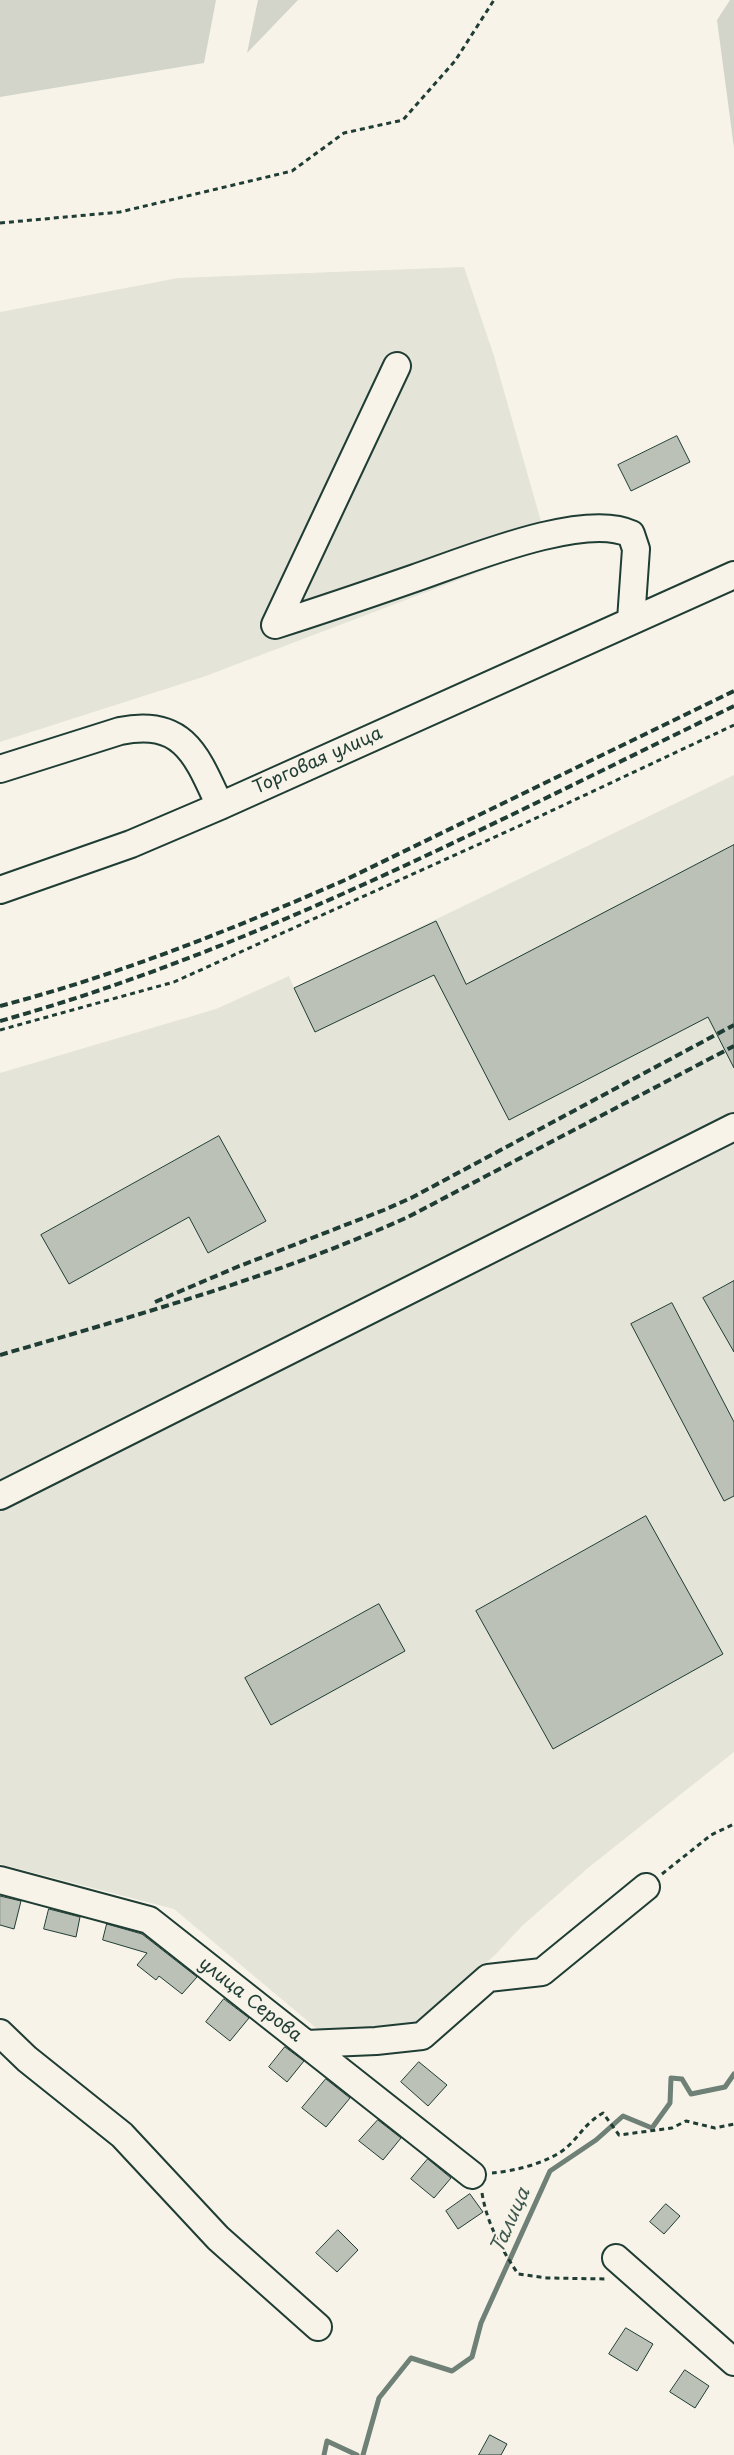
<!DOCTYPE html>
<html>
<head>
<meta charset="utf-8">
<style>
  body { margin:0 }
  canvas { display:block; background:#f7f3e8 }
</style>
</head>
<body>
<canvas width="734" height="2455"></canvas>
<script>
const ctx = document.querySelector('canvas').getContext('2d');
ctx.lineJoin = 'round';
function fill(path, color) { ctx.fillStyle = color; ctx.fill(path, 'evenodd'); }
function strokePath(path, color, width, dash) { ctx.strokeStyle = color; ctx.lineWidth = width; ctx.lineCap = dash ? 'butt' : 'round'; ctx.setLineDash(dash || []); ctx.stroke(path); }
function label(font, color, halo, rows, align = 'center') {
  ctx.font = font + ' "Playpen Sans",sans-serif'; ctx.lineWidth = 4.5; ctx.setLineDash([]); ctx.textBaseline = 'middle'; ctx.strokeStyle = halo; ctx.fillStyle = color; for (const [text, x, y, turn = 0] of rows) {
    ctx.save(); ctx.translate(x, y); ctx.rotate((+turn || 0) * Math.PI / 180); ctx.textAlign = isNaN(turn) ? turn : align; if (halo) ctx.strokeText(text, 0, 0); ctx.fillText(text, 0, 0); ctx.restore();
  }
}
const built = new Path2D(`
  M 464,267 L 494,356 L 548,546 L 203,677 L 0,742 L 0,312 L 178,278 Z
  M 734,775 L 734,1752 L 588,1868 L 522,1926 L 495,1955 L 411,2028 L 328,2038 L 174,1909 L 0,1864 L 0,1073 L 216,1009 L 289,976 L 294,988 Z`);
const green = new Path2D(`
  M 0,0 L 216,0 L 204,63 L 0,97 Z
  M 258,0 L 298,0 L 247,53 Z
  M 730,0 L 734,0 L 734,148 L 717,20 Z`);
const stream = new Path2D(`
  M 324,2455 L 327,2441 L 357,2455
  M 363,2455 L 379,2398 L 411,2358 L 452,2371 L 472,2357 L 481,2323 L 550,2171 L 596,2140 L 623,2116 L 652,2128 L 670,2103 L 671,2078 L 682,2079 L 691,2094 L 725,2087 L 734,2074`);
const building = new Path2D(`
  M 677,436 L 690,462 L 631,491 L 618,465 Z
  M 734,845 L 734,1068 L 708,1017 L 509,1120 L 434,975 L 315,1032 L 294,988 L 436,921 L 466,984 Z
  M 219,1136 L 266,1221 L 208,1253 L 189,1217 L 69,1284 L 41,1235 Z
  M 734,1281 L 734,1352 L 703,1298 Z
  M 672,1303 L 734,1422 L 734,1496 L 724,1501 L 631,1324 Z
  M 646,1516 L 723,1654 L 553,1749 L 476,1611 Z
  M 379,1604 L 405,1651 L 271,1725 L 245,1678 Z
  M 0,1896 L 21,1901 L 14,1929 L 0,1925 Z
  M 49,1909 L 80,1917 L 76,1937 L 44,1929 Z
  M 107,1924 L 142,1934 L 197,1977 L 182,1994 L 159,1976 L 156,1980 L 137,1965 L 147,1953 L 103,1940 Z
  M 224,1999 L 249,2018 L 230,2041 L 206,2022 Z
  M 285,2047 L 304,2061 L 287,2082 L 269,2067 Z
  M 419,2062 L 447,2085 L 428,2106 L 401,2082 Z
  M 326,2079 L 350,2098 L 326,2127 L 302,2108 Z
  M 378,2120 L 401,2138 L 383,2160 L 359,2141 Z
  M 428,2159 L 451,2178 L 434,2198 L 411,2179 Z
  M 470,2194 L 483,2212 L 458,2229 L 446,2211 Z
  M 666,2204 L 680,2216 L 664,2234 L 650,2222 Z
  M 338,2230 L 358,2250 L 337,2272 L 316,2253 Z
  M 626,2328 L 653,2344 L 637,2371 L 609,2354 Z
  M 685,2370 L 709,2386 L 695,2408 L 670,2392 Z
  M 490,2435 L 507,2444 L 501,2455 L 479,2455 Z`);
const path = new Path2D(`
  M 0,223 L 120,212 L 292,171 L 344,133 L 403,120 L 455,61 L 494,0
  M 0,1030 L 174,982 L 517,827 L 734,725
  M 662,1874 L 711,1835 L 734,1824
  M 492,2173 C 515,2171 548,2163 566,2148 C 581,2135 584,2124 603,2113 L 619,2135 L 672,2128 L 686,2121 L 715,2128 L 734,2124
  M 482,2193 C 487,2224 501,2248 518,2274 L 547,2278 L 607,2279`);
const minor = new Path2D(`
  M 397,366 L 275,625 C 322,610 369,594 415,578 C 465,561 584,511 631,534 L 636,549 L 631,620
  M 0,769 L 120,731 C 184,718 197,756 220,806
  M 0,890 L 131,844 L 220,806 L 734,575
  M 0,1496 L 734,1127
  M 0,1880 L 149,1920 L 472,2175
  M 0,2033 L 27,2059 L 122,2135 L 218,2238 L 318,2327
  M 306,2044 L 376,2041 L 422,2036 L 488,1978 L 542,1972 L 646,1887
  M 616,2258 L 734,2362`);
const rail = new Path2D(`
  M 0,1006 C 119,975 233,929 345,880 L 734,691
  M 0,1021 C 257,949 494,822 734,706
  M 155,1302 L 237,1267 L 384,1210 L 413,1197 L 734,1025
  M 0,1355 C 138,1315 277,1276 408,1217 L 734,1046`);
const streetNames = [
  ["Торговая улица",318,761,-24],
  ["улица Серова",250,2000,38]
];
const waterNames = [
  ["Талица",511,2221,-66]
];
fill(built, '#e5e4d9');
fill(green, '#d3d5ca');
strokePath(stream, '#6f8077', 5);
fill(building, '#bbc1b6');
strokePath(building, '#1f3d34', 1);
strokePath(minor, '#1f3d34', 30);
strokePath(path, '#1f3d34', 3, [5, 4]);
strokePath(minor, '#f7f3e8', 26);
strokePath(rail, '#1f3d34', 4, [8, 4]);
label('18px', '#1f3d34', '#f7f3e8', streetNames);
label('italic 19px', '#405950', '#f7f3e8', waterNames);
</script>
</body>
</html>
